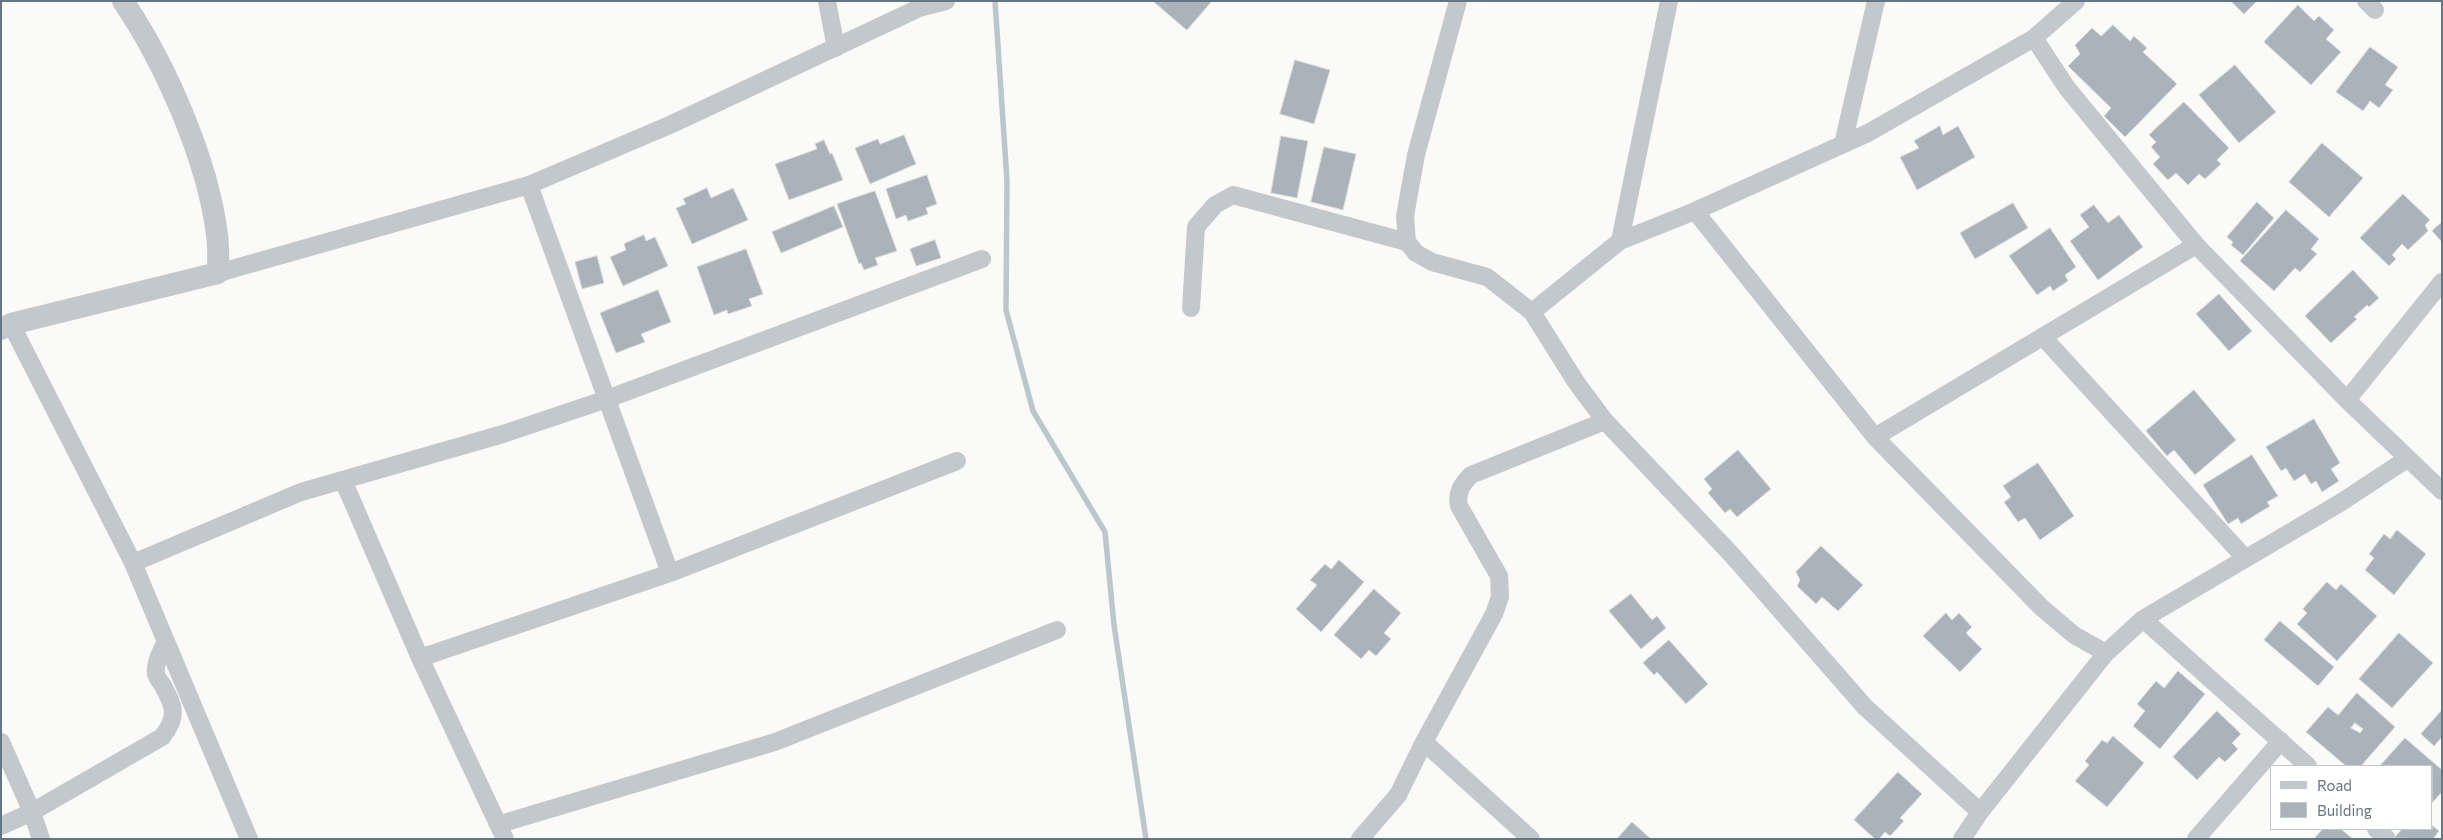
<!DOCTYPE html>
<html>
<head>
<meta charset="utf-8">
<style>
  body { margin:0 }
  #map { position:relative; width:2443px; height:840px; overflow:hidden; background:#fafaf8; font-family:Commissioner,sans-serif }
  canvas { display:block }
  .frame { position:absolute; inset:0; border:2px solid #657683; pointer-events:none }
  .legend { position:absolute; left:2270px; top:765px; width:162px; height:65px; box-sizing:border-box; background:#fff; border:1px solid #c1c8cd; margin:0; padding:6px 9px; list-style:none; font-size:15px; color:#657683 }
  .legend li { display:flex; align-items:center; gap:10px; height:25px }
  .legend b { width:25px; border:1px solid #c1c8cd }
</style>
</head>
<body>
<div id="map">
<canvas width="2443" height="840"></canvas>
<div class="frame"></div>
<ul class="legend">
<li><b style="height:6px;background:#c3c8cc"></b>Road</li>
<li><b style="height:14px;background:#aab3b9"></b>Building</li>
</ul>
</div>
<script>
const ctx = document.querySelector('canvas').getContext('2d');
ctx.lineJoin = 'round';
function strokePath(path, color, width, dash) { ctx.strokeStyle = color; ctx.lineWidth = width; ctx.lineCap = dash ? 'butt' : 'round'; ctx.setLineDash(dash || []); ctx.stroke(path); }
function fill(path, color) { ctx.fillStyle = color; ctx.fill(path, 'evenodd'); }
const stream = new Path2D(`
  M 995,1 L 1007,181 L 1006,310 L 1033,411 L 1105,532 L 1114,625 L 1146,839`);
const building = new Path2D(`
  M 1153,1 L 1212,1 L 1187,30 Z
  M 2231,1 L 2257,1 L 2244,14 Z
  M 2298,5 L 2314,21 L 2319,16 L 2334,30 L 2326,39 L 2341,52 L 2311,85 L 2264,42 Z
  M 2113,25 L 2130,41 L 2134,36 L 2147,48 L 2143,52 L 2177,84 L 2125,137 L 2104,116 L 2111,108 L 2068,66 L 2080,54 L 2075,45 L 2092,28 L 2101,36 Z
  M 2370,47 L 2398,67 L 2385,85 L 2393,90 L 2379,108 L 2370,101 L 2363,111 L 2336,92 Z
  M 1295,60 L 1330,70 L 1314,124 L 1280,114 Z
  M 2235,65 L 2276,112 L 2239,143 L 2199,95 Z
  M 2184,102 L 2229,148 L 2217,160 L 2221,164 L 2205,179 L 2199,174 L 2188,185 L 2176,173 L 2168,180 L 2153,164 L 2160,157 L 2151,147 L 2156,142 L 2149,135 Z
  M 1940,126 L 1943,135 L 1958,126 L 1975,157 L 1917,190 L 1900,157 L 1919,148 L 1914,141 Z
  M 904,135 L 916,164 L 870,184 L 855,148 L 878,139 L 880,144 Z
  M 1281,136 L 1308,141 L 1297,198 L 1271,193 Z
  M 824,140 L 830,154 L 832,153 L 843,180 L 789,200 L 775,164 L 817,149 L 815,144 Z
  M 2322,143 L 2363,178 L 2329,217 L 2289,182 Z
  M 1324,147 L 1356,154 L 1343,210 L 1311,202 Z
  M 927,175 L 937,204 L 926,208 L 928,214 L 908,221 L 906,215 L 896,219 L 886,189 Z
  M 707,188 L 711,198 L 733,188 L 748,220 L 692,244 L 676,208 L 686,204 L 683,199 Z
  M 875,191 L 897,251 L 875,258 L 878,265 L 864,270 L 861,263 L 859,264 L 837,204 Z
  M 2403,194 L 2430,220 L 2425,225 L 2428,231 L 2408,250 L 2402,244 L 2392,255 L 2396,259 L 2389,266 L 2360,238 Z
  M 2257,202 L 2274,218 L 2243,255 L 2231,245 L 2233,242 L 2227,237 Z
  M 2013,203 L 2028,228 L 1975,259 L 1960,233 Z
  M 2094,205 L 2108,223 L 2119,215 L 2143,247 L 2098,280 L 2070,241 L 2089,227 L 2080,215 Z
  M 834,206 L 843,227 L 781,253 L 772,232 Z
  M 2286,210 L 2319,239 L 2311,249 L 2317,254 L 2300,272 L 2295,268 L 2274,291 L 2240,261 Z
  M 2442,222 L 2442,242 L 2432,231 Z
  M 2050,228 L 2076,267 L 2065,275 L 2068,281 L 2053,291 L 2050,286 L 2037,295 L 2009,256 Z
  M 644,235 L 646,241 L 655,237 L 668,266 L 623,286 L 610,257 L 626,250 L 624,244 Z
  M 935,240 L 941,258 L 916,266 L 910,249 Z
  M 746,249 L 763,294 L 749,299 L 752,306 L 728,314 L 727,310 L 714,315 L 697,267 Z
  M 597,256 L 604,283 L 582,289 L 575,262 Z
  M 2353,270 L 2379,298 L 2369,307 L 2367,305 L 2354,317 L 2357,319 L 2331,343 L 2305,316 Z
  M 658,290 L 671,322 L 641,334 L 645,342 L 616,353 L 600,313 Z
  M 2219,294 L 2252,331 L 2229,351 L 2196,314 Z
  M 2194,390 L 2236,440 L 2195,475 L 2174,450 L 2167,456 L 2146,431 Z
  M 2314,419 L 2340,463 L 2331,469 L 2339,481 L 2322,492 L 2316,481 L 2311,484 L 2305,474 L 2294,481 L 2286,468 L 2281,471 L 2266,447 Z
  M 1738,450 L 1771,489 L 1737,517 L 1730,509 L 1725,513 L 1708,493 L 1712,489 L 1704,479 Z
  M 2252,455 L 2278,496 L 2267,502 L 2270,506 L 2241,524 L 2238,518 L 2228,524 L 2203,485 Z
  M 2038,463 L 2074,516 L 2040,540 L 2025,518 L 2018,522 L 2004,502 L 2011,497 L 2003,486 Z
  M 2397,530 L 2426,554 L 2394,595 L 2365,570 L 2374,558 L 2369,554 L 2384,534 L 2390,539 Z
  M 1821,546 L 1863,585 L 1838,611 L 1822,597 L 1816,604 L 1797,586 L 1800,580 L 1796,572 Z
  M 1339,560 L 1364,582 L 1321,632 L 1296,609 L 1317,585 L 1310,580 L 1325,564 L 1331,569 Z
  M 2327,582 L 2336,590 L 2341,584 L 2377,616 L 2337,661 L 2297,624 L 2307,613 L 2303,609 Z
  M 1374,589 L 1401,613 L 1384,633 L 1391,639 L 1376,656 L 1369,650 L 1361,659 L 1334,635 Z
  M 1631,594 L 1652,620 L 1657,616 L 1666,628 L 1641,649 L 1609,611 Z
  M 1946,613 L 1952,620 L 1959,613 L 1972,627 L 1966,633 L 1982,649 L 1960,672 L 1923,636 Z
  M 2280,621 L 2334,667 L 2318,686 L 2264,640 Z
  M 2399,633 L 2433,663 L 2392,708 L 2359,679 Z
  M 1669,640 L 1708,684 L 1686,704 L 1657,672 L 1654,675 L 1643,663 Z
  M 2178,671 L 2205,694 L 2160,749 L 2133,726 L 2145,711 L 2137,704 L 2156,681 L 2164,688 Z
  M 2357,693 L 2395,727 L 2361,766 L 2346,766 L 2306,732 L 2328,707 L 2338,715 ZM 2355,723 L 2363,729 L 2360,733 L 2351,728 Z
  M 2442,710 L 2442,737 L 2434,746 L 2421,734 Z
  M 2217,711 L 2241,734 L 2232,743 L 2238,749 L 2225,762 L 2219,757 L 2197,780 L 2173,757 Z
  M 2113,736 L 2144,763 L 2107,807 L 2075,781 L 2089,765 L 2085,761 L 2102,740 L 2107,743 Z
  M 2405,738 L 2442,770 L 2442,792 L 2432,803 L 2432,766 L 2380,766 Z
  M 1898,772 L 1922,794 L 1900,818 L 1904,821 L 1890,836 L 1885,832 L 1879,839 L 1875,839 L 1854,820 Z
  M 1632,822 L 1651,839 L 1617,839 Z
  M 2432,825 L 2439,831 L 2433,839 L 2394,838 L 2402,829 L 2432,829 Z
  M 2323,829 L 2341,829 L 2353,839 L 2314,839 Z`);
const minor = new Path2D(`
  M 827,1 L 836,48
  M 1458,1 L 1416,155 L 1405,216 L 1407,242 L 1416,253 L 1432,262 L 1487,277 L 1532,312 L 1576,382 L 1605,421 L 1732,555 L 1865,707 L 1980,812
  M 2076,1 L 2034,38 L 2067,88 L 2196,245 L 2347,400 L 2442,491
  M 2366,1 L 2375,10
  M 1843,144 L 1876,1
  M 529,185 L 670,573
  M 1695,211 L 1875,437 L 2041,607 L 2074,635 L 2106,653
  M 1620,241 L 1669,1
  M 218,273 L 529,185 L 672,124 L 919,8 L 946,1
  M 1191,308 L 1196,227 L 1215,205 L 1233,195 L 1407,242
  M 1532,312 L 1620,241 L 1695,211 L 1868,133 L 2034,38
  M 11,324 L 133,563 L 249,839
  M 2043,337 L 2245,558
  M 2347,400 L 2442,282
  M 1875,437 L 2196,245
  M 343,480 L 420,658 L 505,839
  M 133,563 L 301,492 L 503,434 L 607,399 L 982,259
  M 2143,619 L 2308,766
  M 420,658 L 670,573 L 957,461
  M 1,742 L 32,812 L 41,839
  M 1424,742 L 1531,839
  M 500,824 L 775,742 L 1057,630
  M 1,826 L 32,812 L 162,737 C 179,716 174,706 162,684 C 160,682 157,677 156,674 C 154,664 162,650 166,641
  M 2376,829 L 2387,839
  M 1360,839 L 1398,795 L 1424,742 L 1494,614 L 1500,597 L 1499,576 L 1459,506 C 1456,493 1462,484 1471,475 L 1605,421
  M 1962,839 L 1980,812 L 2106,653 L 2143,619 L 2340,503 L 2407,459
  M 2196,839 L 2281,741`);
const tertiary = new Path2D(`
  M 1,329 L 11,324 L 218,273 C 218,261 219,248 217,235 C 208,160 165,63 123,1`);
strokePath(stream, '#bbc7cb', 5.5);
fill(building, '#aab3b9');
strokePath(building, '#dcdcda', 1);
strokePath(minor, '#c3c8cc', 18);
strokePath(tertiary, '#c3c8cc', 22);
</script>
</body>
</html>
